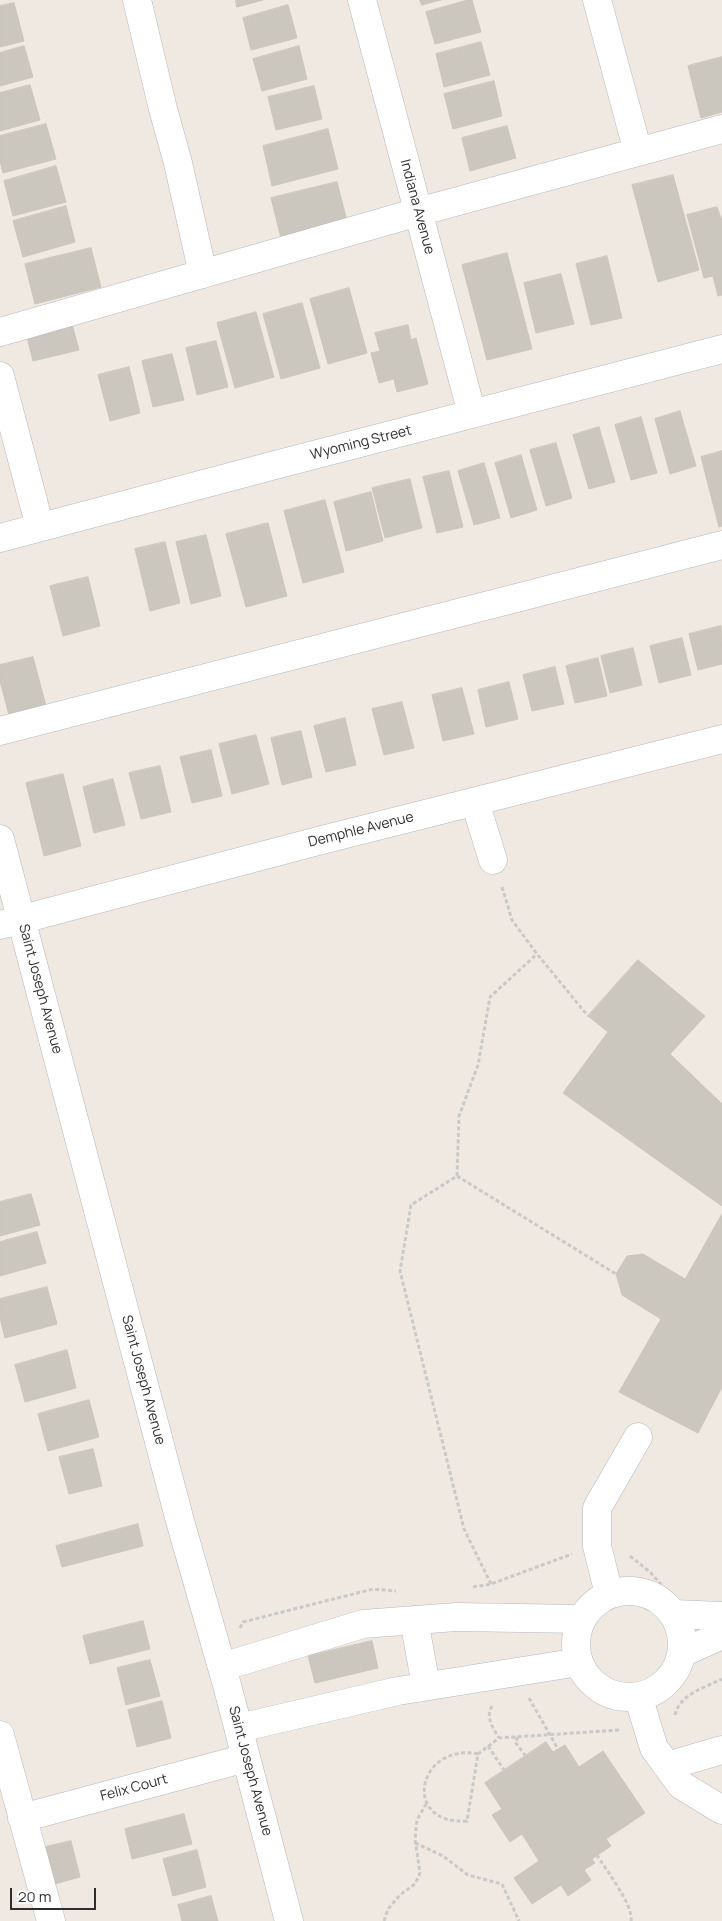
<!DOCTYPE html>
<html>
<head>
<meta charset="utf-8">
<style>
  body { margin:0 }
  #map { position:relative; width:722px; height:1921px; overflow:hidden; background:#efe9e1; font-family:Manrope,sans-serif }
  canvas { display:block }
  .scale { position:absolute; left:10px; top:1888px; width:86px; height:22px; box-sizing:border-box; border:2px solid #2e2e2e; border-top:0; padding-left:6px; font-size:15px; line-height:18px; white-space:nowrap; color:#2e2e2e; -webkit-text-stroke:4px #fff; paint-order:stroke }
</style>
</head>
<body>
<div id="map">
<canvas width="722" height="1921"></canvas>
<div class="scale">20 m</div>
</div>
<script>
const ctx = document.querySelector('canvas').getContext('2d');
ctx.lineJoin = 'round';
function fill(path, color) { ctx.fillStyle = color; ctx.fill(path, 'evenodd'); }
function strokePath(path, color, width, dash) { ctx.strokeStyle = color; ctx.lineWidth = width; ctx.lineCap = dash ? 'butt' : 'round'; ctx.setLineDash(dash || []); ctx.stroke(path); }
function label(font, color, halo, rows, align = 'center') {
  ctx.font = font + ' Manrope,sans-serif'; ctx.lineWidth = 4; ctx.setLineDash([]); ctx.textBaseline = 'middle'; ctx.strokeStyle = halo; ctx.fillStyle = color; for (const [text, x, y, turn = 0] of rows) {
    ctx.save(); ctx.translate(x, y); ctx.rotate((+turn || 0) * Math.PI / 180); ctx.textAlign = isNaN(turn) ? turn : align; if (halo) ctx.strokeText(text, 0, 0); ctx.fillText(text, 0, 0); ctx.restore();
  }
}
const building = new Path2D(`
  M 236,0 L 263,0 L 237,7 Z
  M 420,0 L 441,0 L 422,5 Z
  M 468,0 L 472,0 L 481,32 L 435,44 L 426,12 Z
  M 14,3 L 24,41 L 0,47 L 0,6 Z
  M 288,5 L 297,38 L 251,50 L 243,18 Z
  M 481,42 L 490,75 L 444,87 L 436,54 Z
  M 24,46 L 33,77 L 0,86 L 0,53 Z
  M 299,46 L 307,79 L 262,91 L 253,59 Z
  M 722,57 L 722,112 L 701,118 L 688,66 Z
  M 494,81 L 502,116 L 453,129 L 444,94 Z
  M 30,85 L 40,120 L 0,131 L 0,93 Z
  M 314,86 L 322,119 L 276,130 L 268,97 Z
  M 46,124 L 56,159 L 3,173 L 0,161 L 0,136 Z
  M 507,126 L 516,158 L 470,171 L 462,138 Z
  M 328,129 L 338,169 L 272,186 L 263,146 Z
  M 56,166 L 66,202 L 13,216 L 4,181 Z
  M 673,175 L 699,270 L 658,282 L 632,185 Z
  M 337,182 L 347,221 L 281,238 L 271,198 Z
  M 66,206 L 75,242 L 23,257 L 13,221 Z
  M 717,207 L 722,221 L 722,295 L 718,296 L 713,276 L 704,278 L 687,215 Z
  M 91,248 L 101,287 L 35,304 L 25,264 Z
  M 507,253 L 532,349 L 487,360 L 462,265 Z
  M 607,256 L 622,318 L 591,325 L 576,264 Z
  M 561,274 L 574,324 L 536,333 L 524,283 Z
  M 349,288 L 367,353 L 328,364 L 310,299 Z
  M 302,303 L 320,368 L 281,379 L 263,314 Z
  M 256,312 L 274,377 L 235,388 L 217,323 Z
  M 70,317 L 79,350 L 33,361 L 25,329 Z
  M 408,325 L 411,340 L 416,338 L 428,384 L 397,392 L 394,379 L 379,383 L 371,353 L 380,351 L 375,333 Z
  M 216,341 L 228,387 L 197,395 L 186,348 Z
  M 172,354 L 184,400 L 153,407 L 142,361 Z
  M 129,367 L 140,413 L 110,421 L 98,375 Z
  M 680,411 L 696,466 L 670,474 L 655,419 Z
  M 641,417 L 657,473 L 631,480 L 615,425 Z
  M 599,427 L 615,482 L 589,489 L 573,435 Z
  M 556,443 L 572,498 L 546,506 L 530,450 Z
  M 722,451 L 722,526 L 719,527 L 701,457 Z
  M 521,455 L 537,510 L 511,518 L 495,463 Z
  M 484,463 L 500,518 L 474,525 L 458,471 Z
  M 449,471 L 463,527 L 437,533 L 423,477 Z
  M 410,479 L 422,528 L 385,538 L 372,488 Z
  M 371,492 L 383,541 L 346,551 L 334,502 Z
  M 325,500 L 344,572 L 303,583 L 284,511 Z
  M 268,523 L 287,596 L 246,607 L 226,534 Z
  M 206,535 L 221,596 L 191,604 L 176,542 Z
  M 165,542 L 180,603 L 150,611 L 135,549 Z
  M 88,577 L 100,626 L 63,636 L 50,586 Z
  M 721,626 L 722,664 L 698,670 L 689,634 Z
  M 682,638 L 691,675 L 659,683 L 650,646 Z
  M 633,648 L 642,685 L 610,693 L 601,656 Z
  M 33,657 L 46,706 L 9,715 L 0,681 L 0,665 Z
  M 598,658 L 607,696 L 575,703 L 566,666 Z
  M 555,667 L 564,704 L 532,711 L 523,675 Z
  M 509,682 L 518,719 L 486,727 L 478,690 Z
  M 462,688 L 474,734 L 443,741 L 432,695 Z
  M 402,702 L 414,748 L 384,755 L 372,709 Z
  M 345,718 L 356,765 L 326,772 L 314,726 Z
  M 301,731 L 312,777 L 282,785 L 271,738 Z
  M 256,735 L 269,784 L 232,794 L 219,744 Z
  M 211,750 L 222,796 L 192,803 L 180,757 Z
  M 160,766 L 171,812 L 141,819 L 129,773 Z
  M 63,774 L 81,846 L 44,856 L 26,783 Z
  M 113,779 L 125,825 L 94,833 L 83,787 Z
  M 638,960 L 705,1016 L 670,1054 L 722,1104 L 722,1206 L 563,1093 L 608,1032 L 588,1016 Z
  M 31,1194 L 40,1225 L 0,1236 L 0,1202 Z
  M 722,1214 L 722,1387 L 698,1433 L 619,1392 L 661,1319 L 622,1295 L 616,1274 L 627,1256 L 643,1254 L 685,1279 Z
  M 37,1232 L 46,1263 L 0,1276 L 0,1242 Z
  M 47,1287 L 57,1324 L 5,1338 L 0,1318 L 0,1299 Z
  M 67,1350 L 76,1388 L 25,1402 L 15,1365 Z
  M 89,1400 L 99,1437 L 48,1451 L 38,1414 Z
  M 93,1449 L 102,1486 L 69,1494 L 59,1457 Z
  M 138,1524 L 143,1546 L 62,1567 L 56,1546 Z
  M 143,1621 L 150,1649 L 90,1664 L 83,1636 Z
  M 372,1641 L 378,1668 L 315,1683 L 308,1656 Z
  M 150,1660 L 160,1696 L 126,1705 L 117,1668 Z
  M 162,1701 L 171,1738 L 137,1747 L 128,1710 Z
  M 546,1742 L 553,1752 L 565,1745 L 579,1767 L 603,1751 L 645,1813 L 606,1839 L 611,1846 L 592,1859 L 595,1863 L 584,1870 L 591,1880 L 568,1896 L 561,1885 L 532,1904 L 514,1878 L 539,1861 L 522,1834 L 510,1842 L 492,1815 L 502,1809 L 485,1783 Z
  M 184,1814 L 192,1844 L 132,1859 L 125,1829 Z
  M 71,1841 L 80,1877 L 47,1886 L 37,1849 Z
  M 197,1850 L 206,1887 L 173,1896 L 163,1859 Z
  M 211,1896 L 218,1921 L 182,1921 L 178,1905 Z`);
const path = new Path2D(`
  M 502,887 L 512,920 L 537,954 L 588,1016
  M 457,1176 L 616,1274
  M 630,1556 L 651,1573 L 665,1589
  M 491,1584 L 464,1529 L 400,1271 L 411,1205 L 457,1176 L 459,1116 L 478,1065 L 490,997 L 537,954
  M 473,1587 L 491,1584 L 572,1554
  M 240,1628 L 243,1622 L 373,1589 L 396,1591
  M 529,1698 L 558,1749
  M 492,1706 C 485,1717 493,1728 499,1738
  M 675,1715 C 680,1694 704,1688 722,1679
  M 518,1737 L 515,1742 L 525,1755
  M 488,1746 L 504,1770
  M 478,1754 C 418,1742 400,1825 467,1821 L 478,1754 L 499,1738 L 620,1730
  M 415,1843 L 443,1856 L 468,1875 L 502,1884 L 519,1921
  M 597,1855 C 606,1870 634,1906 631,1921
  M 384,1921 L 388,1909 L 400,1895 L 415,1884 L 420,1873 L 415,1839 L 417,1820 L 426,1804`);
const minor = new Path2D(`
  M 137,0 L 163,109 L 178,163 L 203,274
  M 362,0 L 472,414
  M 597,0 L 638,152
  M 0,332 L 418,212 L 722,129
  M 0,376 L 40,527
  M 0,538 L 279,464 L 722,349
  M 0,731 L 722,545
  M 475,802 L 493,860
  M 0,839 L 180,1521 L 227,1685 L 289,1921
  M 0,925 L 318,841 L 722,739
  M576 1644a53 53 0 1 1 106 0a53 53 0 1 1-106 0Z
  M 609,1594 L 597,1546 L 597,1508 L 638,1437
  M 674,1614 L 722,1616
  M 414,1620 L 426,1686
  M 682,1653 L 722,1635
  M 222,1667 L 363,1624 L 456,1617 L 582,1619
  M 638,1696 L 654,1748 L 681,1785 L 722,1810
  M 239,1728 L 398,1691 L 579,1662
  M 0,1735 L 51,1921
  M 667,1766 L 722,1750
  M 22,1818 L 246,1758`);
const streetNames = [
  ["Indiana Avenue",417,207,75],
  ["Wyoming Street",361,443,-14],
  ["Demphle Avenue",361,830,-14],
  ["Saint Joseph Avenue",40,989,75],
  ["Saint Joseph Avenue",143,1380,75],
  ["Saint Joseph Avenue",250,1771,75],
  ["Felix Court",134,1788,-15]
];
fill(building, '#cbc7bf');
strokePath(building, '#cbc5ba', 1);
strokePath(minor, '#b4b7c1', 29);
strokePath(path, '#c9c9c9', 3, [4, 2.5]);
strokePath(minor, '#fff', 28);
label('14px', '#2e2e2e', '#fff', streetNames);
</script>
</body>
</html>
